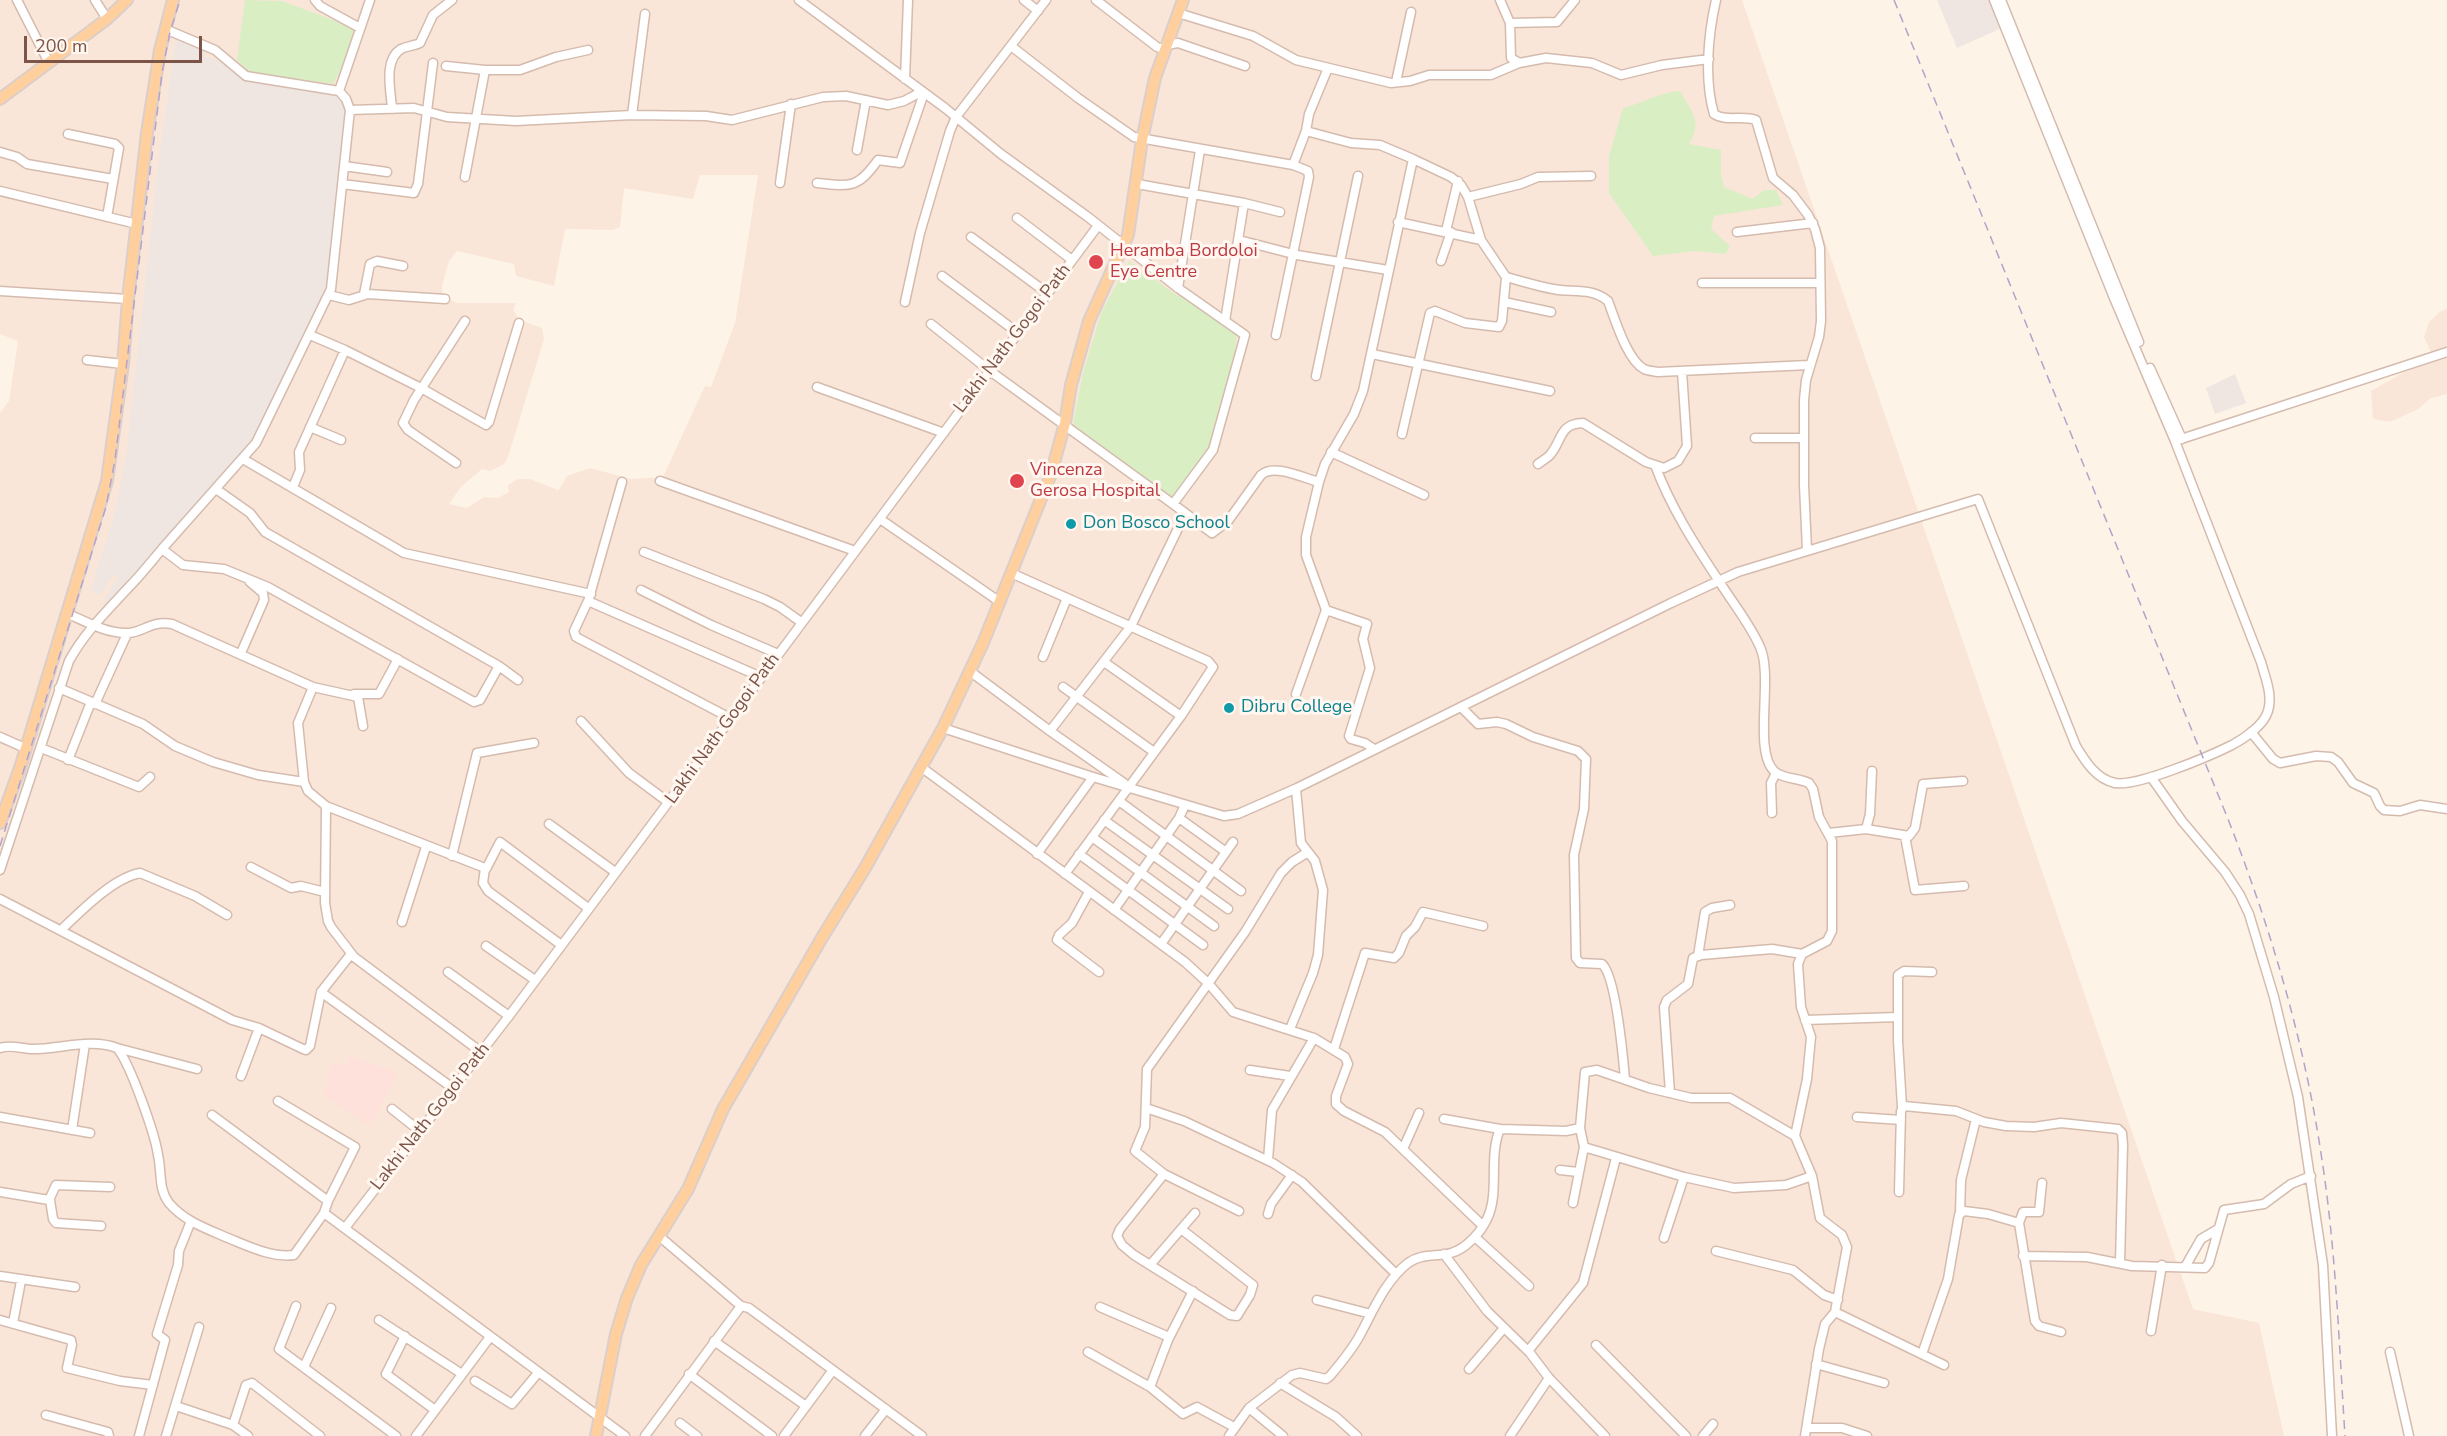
<!DOCTYPE html>
<html>
<head>
<meta charset="utf-8">
<style>
  body { margin:0 }
  #map { position:relative; width:2447px; height:1436px; overflow:hidden; background:#fef3e7; font-family:"Nunito Sans",sans-serif }
  canvas { display:block }
  .scale { position:absolute; left:24px; top:36px; width:178px; height:27px; box-sizing:border-box; border:3px solid #7c5448; border-top:0; padding-left:8px; font-size:18px; line-height:21px; white-space:nowrap; color:#7c5448; -webkit-text-stroke:4px #fff7f0; paint-order:stroke }
</style>
</head>
<body>
<div id="map">
<canvas width="2447" height="1436"></canvas>
<div class="scale">200 m</div>
</div>
<script>
const ctx = document.querySelector('canvas').getContext('2d');
ctx.lineJoin = 'round';
function fill(path, color) { ctx.fillStyle = color; ctx.fill(path, 'evenodd'); }
function strokePath(path, color, width, dash) { ctx.strokeStyle = color; ctx.lineWidth = width; ctx.lineCap = dash ? 'butt' : 'round'; ctx.setLineDash(dash || []); ctx.stroke(path); }
function label(font, color, halo, rows, align = 'center') {
  ctx.font = font + ' "Nunito Sans",sans-serif'; ctx.lineWidth = 6; ctx.setLineDash([]); ctx.textBaseline = 'middle'; ctx.strokeStyle = halo; ctx.fillStyle = color; for (const [text, x, y, turn = 0] of rows) {
    ctx.save(); ctx.translate(x, y); ctx.rotate((+turn || 0) * Math.PI / 180); ctx.textAlign = isNaN(turn) ? turn : align; if (halo) ctx.strokeText(text, 0, 0); ctx.fillText(text, 0, 0); ctx.restore();
  }
}
const residential = new Path2D(`
  M 0,0 L 1742,0 L 2193,1309 L 2259,1323 L 2284,1436 L 0,1436 L 0,413 L 9,401 L 18,341 L 0,334 ZM 700,175 L 758,175 L 735,323 L 711,387 L 705,386 L 663,477 L 631,479 L 590,468 L 567,476 L 557,493 L 558,490 L 530,479 L 518,479 L 508,485 L 509,492 L 498,498 L 484,497 L 467,508 L 449,504 L 460,488 L 470,479 L 482,469 L 490,471 L 504,464 L 508,457 L 544,339 L 542,328 L 520,320 L 513,310 L 516,303 L 457,303 L 443,296 L 442,286 L 449,261 L 457,251 L 514,264 L 516,276 L 554,286 L 565,229 L 613,230 L 620,227 L 624,188 L 693,199 Z
  M 2447,309 L 2447,394 L 2431,398 L 2418,409 L 2390,422 L 2373,419 L 2371,391 L 2433,356 L 2424,337 L 2429,322 L 2441,311 Z`);
const commercial = new Path2D(`
  M 351,1056 L 394,1071 L 398,1076 L 369,1126 L 324,1095 L 332,1060 L 343,1067 Z`);
const industrial = new Path2D(`
  M 1937,0 L 1990,0 L 2002,28 L 1957,48 Z
  M 176,36 L 202,46 L 205,51 L 204,57 L 224,60 L 241,78 L 336,92 L 346,105 L 328,286 L 251,444 L 112,601 L 102,606 L 106,596 L 118,578 L 113,575 L 100,595 L 91,590 L 114,515 L 126,457 L 157,175 Z
  M 2235,374 L 2246,403 L 2215,414 L 2206,388 Z`);
const green = new Path2D(`
  M 245,0 L 282,1 L 355,28 L 345,61 L 333,84 L 249,72 L 237,60 Z
  M 1680,91 C 1692,112 1703,122 1689,144 L 1721,150 L 1721,173 L 1724,187 L 1753,199 L 1764,190 L 1776,190 L 1783,205 L 1714,216 L 1711,229 L 1730,246 L 1726,254 L 1695,251 L 1653,256 L 1609,193 L 1609,156 L 1623,108 C 1642,103 1661,92 1680,91 Z
  M 1129,261 L 1178,296 L 1183,296 L 1237,331 L 1234,362 L 1210,452 L 1169,502 L 1073,424 L 1083,373 L 1102,311 Z`);
const minor = new Path2D(`
  M 17,0 L 49,63
  M 95,0 L 107,19
  M 315,0 L 320,6 L 360,28
  M 799,0 L 945,108 L 1001,154 L 1088,217 L 1178,288 L 1245,335 L 1213,450 L 1173,504 L 990,371 L 931,324
  M 1024,0 L 1038,11
  M 1096,0 L 1157,47 L 1164,49
  M 1500,0 L 1510,23 L 1511,58 L 1519,63
  M 1716,0 C 1708,35 1704,80 1714,114 C 1726,122 1743,115 1756,120 L 1773,178 L 1793,195 L 1808,215 L 1815,229 L 1820,248 L 1821,321 L 1819,337 L 1806,380 L 1804,400 L 1804,485 L 1807,550
  M 1994,0 L 2114,298 L 2175,441
  M 2001,0 L 2139,342
  M 1178,13 L 1253,36 L 1296,60 L 1391,83 L 1410,81 L 1429,75 L 1491,75 L 1519,63 L 1546,58 L 1592,63 L 1621,75 L 1662,65 L 1709,59
  M 1510,23 L 1557,22 L 1575,0
  M 1166,45 L 1178,43 L 1245,66
  M 1011,46 L 1078,98 L 1134,137 L 1293,165 L 1308,171 L 1309,177 L 1276,335
  M 446,66 L 485,70
  M 905,79 L 908,0
  M 1396,82 L 1411,12
  M 339,91 L 370,0
  M 392,109 C 391,91 383,60 401,49 C 407,46 414,46 420,43 L 433,15 L 452,0
  M 350,110 L 414,108 L 447,117 L 516,121 L 632,115 L 706,116 L 732,120 L 823,97 L 846,96 L 888,105 L 904,101 L 921,92
  M 632,115 L 645,14
  M 68,134 L 115,144 L 119,148 L 107,217
  M 857,150 L 866,100
  M 0,152 L 17,157 L 27,164 L 113,179
  M 1413,159 L 1451,177 L 1461,185 L 1468,197 L 1481,240 L 1506,277 C 1521,281 1537,286 1553,289 C 1572,293 1592,287 1608,301 C 1615,319 1627,360 1644,369 C 1648,371 1653,371 1658,372 L 1809,365
  M 1293,165 L 1306,131 L 1309,114 L 1328,68
  M 344,166 L 387,172
  M 465,177 L 485,70 L 520,70 L 556,57 L 588,50
  M 780,183 L 791,104
  M 817,183 C 851,187 858,188 878,160 L 900,163 L 924,93
  M 342,184 L 414,193 L 418,184 L 433,63
  M 1137,184 L 1244,203 L 1280,212
  M 0,191 L 137,224
  M 1468,197 L 1521,184 L 1538,177 L 1591,176
  M 1017,218 L 1072,260
  M 1398,222 L 1481,240
  M 1446,231 L 1458,181
  M 1737,232 L 1813,223
  M 971,237 L 1047,293
  M 1239,240 L 1297,255 L 1388,270
  M 1441,261 L 1451,232
  M 942,276 L 1018,333
  M 1702,283 L 1820,283
  M 1178,288 L 1200,150
  M 0,291 L 128,299
  M 364,294 L 370,264 L 377,261 L 403,266
  M 329,295 L 349,300 L 368,294 L 445,299
  M 905,302 L 920,233 L 950,131 L 956,117 L 1046,0
  M 1504,302 L 1551,312
  M 1225,321 L 1244,203
  M 310,335 L 345,350
  M 1372,354 L 1550,391
  M 87,360 L 123,364
  M 2150,368 L 2182,439
  M 1316,376 L 1358,176
  M 817,387 L 944,433
  M 310,427 L 341,440
  M 1402,434 L 1430,313 L 1435,311 L 1465,323 L 1499,327 L 1502,321 L 1506,277
  M 1755,438 L 1804,438
  M 1331,452 L 1424,495
  M 243,459 L 404,553 L 591,594
  M 456,463 L 408,430 L 403,423 L 414,400 L 465,321
  M 1538,464 C 1542,461 1547,458 1550,455 C 1563,439 1559,424 1583,423 L 1646,462 L 1664,468 L 1678,461 L 1687,446 L 1682,371
  M 1655,465 C 1670,506 1695,545 1719,581 C 1732,602 1750,624 1760,647 C 1774,677 1752,752 1775,772 C 1784,779 1799,778 1809,783 L 1813,789 L 1819,817 L 1832,841 L 1832,931 L 1827,941 L 1802,954 L 1798,964 L 1801,1007 L 1811,1037 L 1807,1079 L 1795,1136 L 1812,1176 L 1820,1218 L 1842,1235 L 1847,1247 L 1835,1312 L 1825,1324 L 1819,1349 L 1805,1436
  M 660,481 L 855,551
  M 293,487 L 300,470 L 299,452 L 345,350 L 421,388 L 486,425 L 489,422 L 519,323
  M 216,489 L 250,513 L 265,532 L 499,666 L 518,680
  M 1173,504 L 1212,533 L 1228,521 L 1261,475 C 1274,463 1303,478 1319,482
  M 880,519 L 1000,602
  M 162,549 L 256,443 L 331,289 L 350,110 L 346,99 L 339,91 L 246,76 L 215,50 L 165,29
  M 644,552 L 764,599 L 780,607 L 801,622
  M 1011,573 L 1208,661 L 1213,667 L 1181,716 L 1065,874
  M 641,590 L 711,625 L 778,654
  M 589,598 L 622,482
  M 1326,610 L 1367,624 L 1363,639 L 1370,668 L 1349,736 L 1351,739 L 1365,743 L 1374,749
  M 66,613 C 85,621 105,633 126,633 C 142,634 150,620 172,624 L 313,687 L 298,723 L 304,782 L 308,791 L 326,806 L 485,868 L 483,883 L 488,891 L 560,944
  M 241,653 L 264,600 L 263,593 L 250,582
  M 1043,657 L 1067,598
  M 1104,662 L 1181,716
  M 971,672 L 1050,731 L 1124,783
  M 313,687 L 358,697 L 363,726
  M 1063,687 L 1154,752
  M 59,688 L 143,724 L 175,746 L 213,762 L 258,775 L 304,782
  M 354,694 L 379,694 L 398,659
  M 1296,694 L 1326,610 L 1306,555 L 1306,537 L 1319,482 L 1325,464 L 1354,414 L 1363,391 L 1413,159 L 1380,145 L 1351,143 L 1306,131
  M 95,704 L 127,634
  M 1461,707 L 1478,724 L 1497,722 L 1506,724 L 1533,737 L 1578,751 L 1586,759 L 1584,809 L 1574,855 L 1576,958 L 1580,963 L 1602,964 C 1616,976 1623,1057 1625,1079
  M 730,718 L 576,637 L 574,631 L 588,601 L 761,677
  M 581,721 L 629,773 L 668,802
  M 943,728 L 1093,777 L 1224,816 L 1238,814 L 1297,788 L 1671,603 L 1738,572 L 1978,499 L 2076,746 C 2085,761 2096,779 2115,783 C 2137,787 2210,756 2232,745 C 2245,738 2264,725 2268,711 C 2273,695 2265,677 2261,662 L 2175,441 L 2447,352
  M 1050,731 L 1131,626 L 1185,514
  M 2251,732 L 2273,759 L 2280,763 L 2316,756 L 2331,757 L 2338,762 L 2353,783 L 2374,793 L 2380,806 L 2384,810 L 2400,811 L 2420,805 L 2447,809
  M 0,737 L 25,748
  M 41,748 L 139,787 L 150,777
  M 68,760 L 91,702
  M 921,767 L 1185,962 L 1209,984 L 1233,1012 L 1314,1038 L 1345,1057 L 1348,1064 L 1336,1096 L 1336,1104 L 1344,1111 L 1385,1132 L 1483,1226
  M 2151,777 L 2182,821 L 2225,872 L 2240,895 L 2249,914 L 2274,997 L 2298,1097 L 2323,1265 L 2332,1436
  M 1119,801 L 1241,891
  M 326,806 L 325,903 L 328,921 L 331,927 L 354,957 L 481,1052
  M 1772,813 L 1771,783 L 1776,773
  M 1179,818 L 1226,852
  M 1104,820 L 1228,909
  M 549,824 L 615,872
  M 1866,829 L 1909,836 L 1915,828 L 1923,784 L 1963,781
  M 1829,833 L 1866,829 L 1870,814 L 1872,771
  M 1905,836 L 1915,890 L 1964,886
  M 1092,837 L 1214,926
  M 1037,854 L 1093,777
  M 1079,854 L 1203,945
  M 452,856 L 477,753 L 534,743
  M 251,867 L 291,888 L 301,886 L 325,892
  M 486,869 L 500,842 L 588,908
  M 0,870 L 69,661 C 85,632 106,612 128,588 C 140,576 151,562 162,549 L 183,565 L 224,569 L 268,587 L 474,702 L 480,700 L 499,666
  M 1089,892 L 1072,923 L 1059,935 L 1057,940 L 1099,972
  M 0,899 L 232,1020 L 259,1028 L 303,1049 L 306,1050 L 310,1046 L 321,992 L 454,1089
  M 1114,910 L 1179,818 L 1185,805
  M 402,922 L 426,847
  M 61,930 C 81,911 113,878 140,873 L 195,896 L 227,915
  M 1161,944 L 1233,842
  M 486,946 L 535,980
  M 1698,956 L 1705,912 L 1712,908 L 1730,905
  M 448,972 L 509,1016
  M 321,992 L 351,954
  M 1805,1020 L 1898,1017
  M 1290,1029 L 1313,973 L 1318,955 L 1323,890 L 1315,861 L 1301,843 L 1296,789
  M 0,1048 C 11,1044 22,1049 33,1049 C 60,1049 91,1038 117,1048 C 130,1063 155,1134 158,1155 C 162,1172 158,1189 169,1203 C 184,1221 207,1229 228,1238 C 248,1246 272,1258 294,1255 L 324,1213 L 625,1436
  M 117,1048 L 197,1069
  M 1334,1049 L 1365,953 L 1394,958 L 1399,953 L 1406,936 L 1415,927 L 1423,912 L 1483,926
  M 1250,1070 L 1290,1076
  M 241,1076 L 259,1028
  M 1670,1093 L 1664,1007 L 1667,1000 L 1688,984 L 1693,958 L 1701,955 L 1772,949 L 1802,954
  M 278,1101 L 355,1147 L 328,1201 L 324,1213
  M 1902,1107 L 1898,1041 L 1898,975 L 1904,971 L 1932,972
  M 1146,1108 L 1184,1121 L 1273,1163 L 1302,1182 L 1396,1274
  M 392,1109 L 421,1132
  M 212,1115 L 328,1201
  M 0,1117 L 90,1133
  M 1857,1117 L 1901,1120
  M 1444,1119 L 1500,1129
  M 72,1130 L 85,1044
  M 1584,1147 L 1684,1177 L 1734,1188 L 1786,1185 L 1812,1176
  M 1403,1149 L 1419,1113
  M 1268,1160 L 1272,1110 L 1314,1038
  M 1560,1170 L 1578,1172
  M 1164,1174 L 1239,1211
  M 0,1192 L 49,1200 L 56,1185 L 110,1187
  M 1899,1192 L 1901,1111 L 1904,1106 L 1956,1111 L 1984,1122 L 2006,1126 L 2034,1127 L 2061,1123 L 2118,1129 L 2122,1133 L 2123,1145 L 2120,1263
  M 50,1200 L 53,1219 L 56,1223 L 101,1226
  M 1573,1203 L 1584,1147 L 1580,1128
  M 1960,1212 L 1961,1180 L 1976,1119
  M 1268,1214 L 1271,1204 L 1292,1175
  M 2019,1223 L 2023,1212 L 2039,1212 L 2042,1183
  M 345,1228 L 509,1016 L 1097,227
  M 1181,1229 L 1253,1285 L 1250,1295 L 1237,1316 L 1230,1315 L 1134,1255 L 1122,1245 L 1117,1236 L 1120,1229 L 1164,1174 L 1135,1151 L 1145,1127 L 1147,1069 L 1245,932 L 1281,873 L 1292,862 L 1308,852
  M 659,1236 L 741,1306 L 749,1308 L 922,1436
  M 1475,1237 L 1529,1286
  M 1664,1238 L 1684,1177
  M 1716,1251 L 1793,1270 L 1824,1295 L 1838,1300
  M 1444,1254 L 1487,1311 L 1530,1353 L 1549,1378 L 1605,1436
  M 2023,1256 L 2087,1257 L 2132,1266 L 2205,1268 L 2209,1263 L 2224,1210 L 2264,1204 L 2291,1184 L 2311,1176
  M 1150,1265 L 1195,1213
  M 2185,1267 L 2201,1239 L 2218,1229
  M 0,1276 L 75,1287
  M 1193,1291 L 1168,1340 L 1150,1387 L 1183,1414 L 1197,1407 L 1234,1427
  M 1317,1300 L 1371,1314
  M 296,1306 L 279,1349 L 396,1436
  M 1100,1307 L 1169,1337
  M 1835,1312 L 1944,1365
  M 0,1320 L 71,1340 L 72,1345 L 67,1368 L 120,1381 L 153,1385
  M 379,1320 L 462,1374
  M 13,1323 L 21,1281
  M 2151,1331 L 2162,1265
  M 405,1336 L 386,1374 L 435,1410
  M 714,1341 L 806,1406
  M 1596,1345 L 1686,1436
  M 1528,1351 L 1583,1283 L 1616,1158
  M 1088,1352 L 1150,1387
  M 2390,1352 L 2409,1436
  M 1922,1354 L 1948,1279 L 1959,1215 L 1964,1211 L 1988,1214 L 2019,1223 L 2035,1321 L 2039,1326 L 2061,1332
  M 1816,1364 L 1884,1383
  M 304,1367 L 331,1308
  M 1469,1369 L 1504,1328
  M 689,1374 L 772,1436
  M 475,1381 L 512,1404 L 538,1373
  M 1280,1383 L 1336,1417 L 1357,1436
  M 176,1406 L 233,1425 L 248,1436
  M 1249,1408 L 1283,1436
  M 46,1415 L 108,1432 L 109,1436
  M 680,1423 L 697,1436
  M 233,1425 L 246,1385 L 252,1383 L 320,1436
  M 1807,1428 L 1842,1428 L 1867,1436
  M 139,1436 L 165,1340 L 157,1334 L 178,1265 L 179,1251 L 191,1221
  M 166,1436 L 199,1327
  M 416,1436 L 490,1337
  M 645,1436 L 741,1306
  M 784,1436 L 833,1370
  M 865,1436 L 886,1409
  M 1229,1436 L 1249,1408 L 1292,1375 L 1300,1373 L 1326,1379 L 1330,1376 C 1341,1363 1352,1350 1360,1335 C 1373,1311 1385,1281 1408,1263 C 1422,1253 1436,1257 1451,1253 C 1466,1249 1481,1232 1487,1219 C 1500,1193 1488,1157 1500,1129 L 1566,1131 L 1580,1128 L 1585,1072 L 1597,1070 L 1649,1088 L 1691,1098 L 1730,1098 L 1795,1136
  M 1510,1436 L 1549,1378
  M 1703,1436 L 1713,1424`);
const major = new Path2D(`
  M 0,99 L 107,19 L 127,0
  M 0,823 L 20,768 L 107,481 L 123,364 L 128,299 L 147,133 L 160,50 L 173,0
  M 596,1436 L 616,1334 L 627,1298 L 641,1265 L 688,1189 L 723,1109 L 823,936 L 865,868 L 943,728 L 983,643 L 1051,474 L 1065,423 L 1071,385 L 1089,321 L 1128,235 L 1142,140 L 1155,78 L 1183,0`);
const rail = new Path2D(`
  M 1894,0 L 2228,819 C 2271,929 2305,1043 2322,1160 C 2336,1251 2339,1344 2345,1436
  M 0,846 L 106,507 L 115,460 L 162,73 L 170,32 L 180,0`);
const markers = [
  [1096,262,8,"#e0444e"],
  [1017,481,8,"#e0444e"],
  [1071,524,6,"#0f9aa8"],
  [1229,708,6,"#0f9aa8"]
];
const healthNames = [
  ["Heramba Bordoloi",1110,252],
  ["Eye Centre",1110,273],
  ["Vincenza",1030,471],
  ["Gerosa Hospital",1030,492]
];
const streetNames = [
  ["Lakhi Nath Gogoi Path",1013,339,-53],
  ["Lakhi Nath Gogoi Path",723,729,-54],
  ["Lakhi Nath Gogoi Path",431,1117,-52]
];
const cultureNames = [
  ["Don Bosco School",1083,524],
  ["Dibru College",1241,708]
];
fill(residential, '#f9e6d8');
fill(commercial, '#ffe1db');
fill(industrial, '#efe6e1');
fill(green, '#daeec4');
strokePath(minor, '#d5bbae', 11);
strokePath(major, '#dacfcc', 14);
strokePath(minor, '#fff', 8);
strokePath(major, '#ffcf9e', 10);
strokePath(rail, '#b3a3cb', 1.5, [9, 6]);
for (const [x, y, r, color] of markers) { const dot = new Path2D(); dot.arc(x, y, r, 0, 2 * Math.PI); ctx.fillStyle = color; ctx.fill(dot); strokePath(dot, '#fff7f0', 2); }
label('18px', '#be3a42', '#fff7f0', healthNames, 'left');
label('18px', '#7c5448', '#fff7f0', streetNames);
label('18px', '#0d838f', '#fff7f0', cultureNames, 'left');
</script>
</body>
</html>
